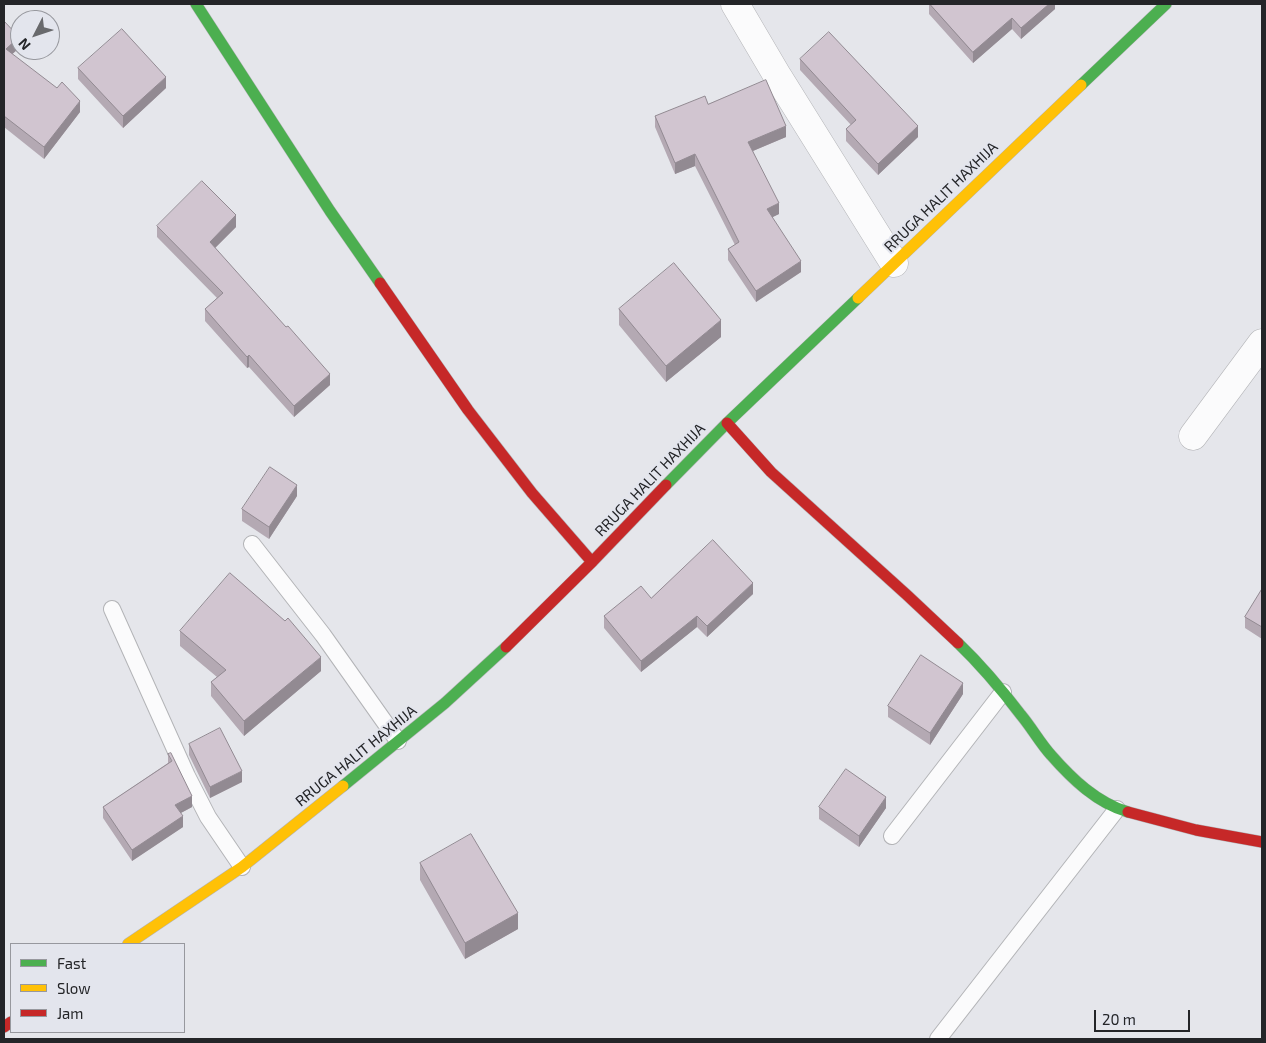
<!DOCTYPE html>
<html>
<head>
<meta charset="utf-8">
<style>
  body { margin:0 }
  #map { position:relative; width:1266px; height:1043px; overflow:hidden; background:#e5e6eb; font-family:"Exo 2",sans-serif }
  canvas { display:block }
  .frame { position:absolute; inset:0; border:5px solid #242528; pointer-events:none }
  .legend { position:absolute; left:10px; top:943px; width:175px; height:90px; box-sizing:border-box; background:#e3e5ed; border:1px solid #97989e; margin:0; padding:6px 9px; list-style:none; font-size:15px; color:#242528 }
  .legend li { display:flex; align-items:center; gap:10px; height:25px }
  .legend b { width:25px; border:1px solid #97989e }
  .north { position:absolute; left:10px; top:10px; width:50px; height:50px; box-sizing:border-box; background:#e3e5ed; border:1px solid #97989e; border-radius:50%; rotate:229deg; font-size:14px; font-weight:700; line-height:20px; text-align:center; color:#242528 }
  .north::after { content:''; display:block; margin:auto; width:18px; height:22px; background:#68696c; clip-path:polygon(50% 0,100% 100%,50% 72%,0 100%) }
  .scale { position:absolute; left:1094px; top:1010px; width:96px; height:22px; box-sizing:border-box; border:2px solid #242528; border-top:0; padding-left:6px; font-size:15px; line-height:18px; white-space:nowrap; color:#242528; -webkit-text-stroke:4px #e3e5ed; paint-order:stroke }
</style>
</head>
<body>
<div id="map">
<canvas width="1266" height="1043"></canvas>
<div class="frame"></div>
<ul class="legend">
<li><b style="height:6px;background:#4caf50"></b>Fast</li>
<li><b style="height:6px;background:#ffc107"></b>Slow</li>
<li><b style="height:6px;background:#c62828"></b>Jam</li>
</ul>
<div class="north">N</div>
<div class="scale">20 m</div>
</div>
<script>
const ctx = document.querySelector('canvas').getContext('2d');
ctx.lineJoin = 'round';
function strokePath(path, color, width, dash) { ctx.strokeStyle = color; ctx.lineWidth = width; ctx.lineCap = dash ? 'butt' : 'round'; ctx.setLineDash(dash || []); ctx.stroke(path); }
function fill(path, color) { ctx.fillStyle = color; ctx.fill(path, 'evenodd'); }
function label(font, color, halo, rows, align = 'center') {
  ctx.font = font + ' "Exo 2",sans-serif'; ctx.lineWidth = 4; ctx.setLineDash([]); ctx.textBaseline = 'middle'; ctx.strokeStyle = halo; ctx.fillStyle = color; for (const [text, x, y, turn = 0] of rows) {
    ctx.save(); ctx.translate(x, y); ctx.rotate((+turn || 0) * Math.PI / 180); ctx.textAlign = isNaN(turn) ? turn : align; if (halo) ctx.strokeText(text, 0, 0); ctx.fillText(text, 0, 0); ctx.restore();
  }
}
const lane = new Path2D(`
  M 252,544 L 323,635 L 398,741
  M 112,609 L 187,776 L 208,817 L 242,867
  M 892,836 L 1003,692
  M 938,1039 L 1117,809`);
const street = new Path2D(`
  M 735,4 L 778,77 L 894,263
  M 1193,436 L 1262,343`);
const fast = new Path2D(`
  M 196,4 L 330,211 L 380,283
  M 1081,85 L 1166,4
  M 666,485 L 727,423 L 858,298
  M 958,643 C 981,665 1002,690 1021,715 C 1032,728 1040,743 1051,755 C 1072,779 1097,803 1128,812
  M 343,786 L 445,703 L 506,647`);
const slow = new Path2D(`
  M 858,298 L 1081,85
  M 128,944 L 242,867 L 343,786`);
const jam = new Path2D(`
  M 380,283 L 468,410 L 532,493 L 592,562
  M 727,423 L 771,472 L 908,596 L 958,643
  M 506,647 L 592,562 L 666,485
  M 1128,812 L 1196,830 L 1262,842
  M 4,1027 L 11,1022`);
const wall = new Path2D(`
  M 929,4 L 1055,4 L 1055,9 L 1021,39 L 1012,29 L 973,63 L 929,14 Z
  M 4,21 L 19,48 L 12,54 L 80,112 L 44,159 L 4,127 Z
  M 800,59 L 918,137 L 878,175 L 846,141 L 846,129 L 851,125 L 800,70 Z
  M 78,68 L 166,88 L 123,128 L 78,79 Z
  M 708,104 L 786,137 L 753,151 L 779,214 L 772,217 L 801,272 L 756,302 L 728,260 L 728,249 L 735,245 L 695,166 L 675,174 L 655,127 L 655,116 Z
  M 157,226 L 236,227 L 215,248 L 330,385 L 294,417 L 249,367 L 247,368 L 205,321 L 205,309 L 217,298 L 157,237 Z
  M 619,309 L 721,337 L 666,382 L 619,325 Z
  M 297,496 L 269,539 L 242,521 L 242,509 Z
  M 1262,589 L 1262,639 L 1245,628 L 1245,617 Z
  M 753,594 L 707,637 L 697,627 L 641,672 L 604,628 L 604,616 L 651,598 Z
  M 180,631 L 321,671 L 244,736 L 211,696 L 211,682 L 217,677 L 180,646 Z
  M 963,694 L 930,745 L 888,717 L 888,706 Z
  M 189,744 L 242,782 L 210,798 L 189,755 Z
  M 168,754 L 192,807 L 181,813 L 183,827 L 132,861 L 103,818 L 103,807 L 168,763 Z
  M 819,807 L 886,808 L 859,847 L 819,819 Z
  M 420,863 L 504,890 L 518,929 L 465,959 L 420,880 Z`);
const shadedWall = new Path2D(`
  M 1049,4 L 1055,4 L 1055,9 L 1021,39 L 1021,28 Z
  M 1012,18 L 1012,29 L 973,63 L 973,52 Z
  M 19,37 L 19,48 L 6,60 L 6,49 Z
  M 166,77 L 166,88 L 123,128 L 123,116 Z
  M 80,101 L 80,112 L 44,159 L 44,147 Z
  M 786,126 L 786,137 L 748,153 L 748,142 Z
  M 918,126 L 918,137 L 878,175 L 878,164 Z
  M 695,154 L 695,166 L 675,174 L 675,163 Z
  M 779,203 L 779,214 L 767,220 L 767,209 Z
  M 236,215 L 236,227 L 210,253 L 210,242 Z
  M 801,261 L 801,272 L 756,302 L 756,291 Z
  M 721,320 L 721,337 L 666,382 L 666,366 Z
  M 249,355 L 249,367 L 247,368 L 247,357 Z
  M 330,374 L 330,385 L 294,417 L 294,406 Z
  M 297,485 L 297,496 L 269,539 L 269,527 Z
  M 753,583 L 753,594 L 707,637 L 707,626 Z
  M 697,616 L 697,627 L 641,672 L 641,661 Z
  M 321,657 L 321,671 L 244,736 L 244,721 Z
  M 963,683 L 963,694 L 930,745 L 930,733 Z
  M 242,771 L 242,782 L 210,798 L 210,787 Z
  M 192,796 L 192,807 L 175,816 L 175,805 Z
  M 886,797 L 886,808 L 859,847 L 859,836 Z
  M 183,816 L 183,827 L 132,861 L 132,850 Z
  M 518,913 L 518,929 L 465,959 L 465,943 Z`);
const building = new Path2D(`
  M 930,4 L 1049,4 L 1021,28 L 1012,18 L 973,52 Z
  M 4,21 L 19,37 L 6,49 L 57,88 L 62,82 L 80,101 L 44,147 L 4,116 Z
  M 122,29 L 166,77 L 123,116 L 78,68 Z
  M 829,32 L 918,126 L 878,164 L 846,129 L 856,120 L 800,59 Z
  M 766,80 L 786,126 L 748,142 L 779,203 L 767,209 L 801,261 L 756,291 L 728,249 L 739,242 L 695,154 L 675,163 L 655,116 L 705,96 L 708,104 Z
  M 202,181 L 236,215 L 210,242 L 286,327 L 288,326 L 330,374 L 294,406 L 249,355 L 247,357 L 205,309 L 223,293 L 157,226 Z
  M 674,263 L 721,320 L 666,366 L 619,309 Z
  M 270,467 L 297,485 L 269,527 L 242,509 Z
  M 713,540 L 753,583 L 707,626 L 697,616 L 641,661 L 604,616 L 641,586 L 651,598 Z
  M 230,573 L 285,621 L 288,618 L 321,657 L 244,721 L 211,682 L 226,670 L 180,631 Z
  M 1262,589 L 1262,627 L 1245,617 Z
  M 921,655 L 963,683 L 930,733 L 888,706 Z
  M 220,728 L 242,771 L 210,787 L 189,744 Z
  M 171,753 L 192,796 L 175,805 L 183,816 L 132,850 L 103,807 L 172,761 L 168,754 Z
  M 846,769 L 886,797 L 859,836 L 819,807 Z
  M 471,834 L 518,913 L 465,943 L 420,863 Z`);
const streetNames = [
  ["RRUGA HALIT HAXHIJA",941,197,-44],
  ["RRUGA HALIT HAXHIJA",650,480,-46],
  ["RRUGA HALIT HAXHIJA",356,756,-39]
];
strokePath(lane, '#b3b4b7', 18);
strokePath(street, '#b3b4b7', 29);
strokePath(fast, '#b3b4b7', 12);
strokePath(slow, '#b3b4b7', 12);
strokePath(jam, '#b3b4b7', 12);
strokePath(lane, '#fbfbfc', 16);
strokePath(street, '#fbfbfc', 28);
strokePath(fast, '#4caf50', 11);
strokePath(slow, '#ffc107', 11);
strokePath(jam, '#c62828', 11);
fill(wall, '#b4a9b3');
fill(shadedWall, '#928a92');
fill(building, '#d1c5d0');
strokePath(building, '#928a92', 1);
label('15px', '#242528', '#e3e5ed', streetNames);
</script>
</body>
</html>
